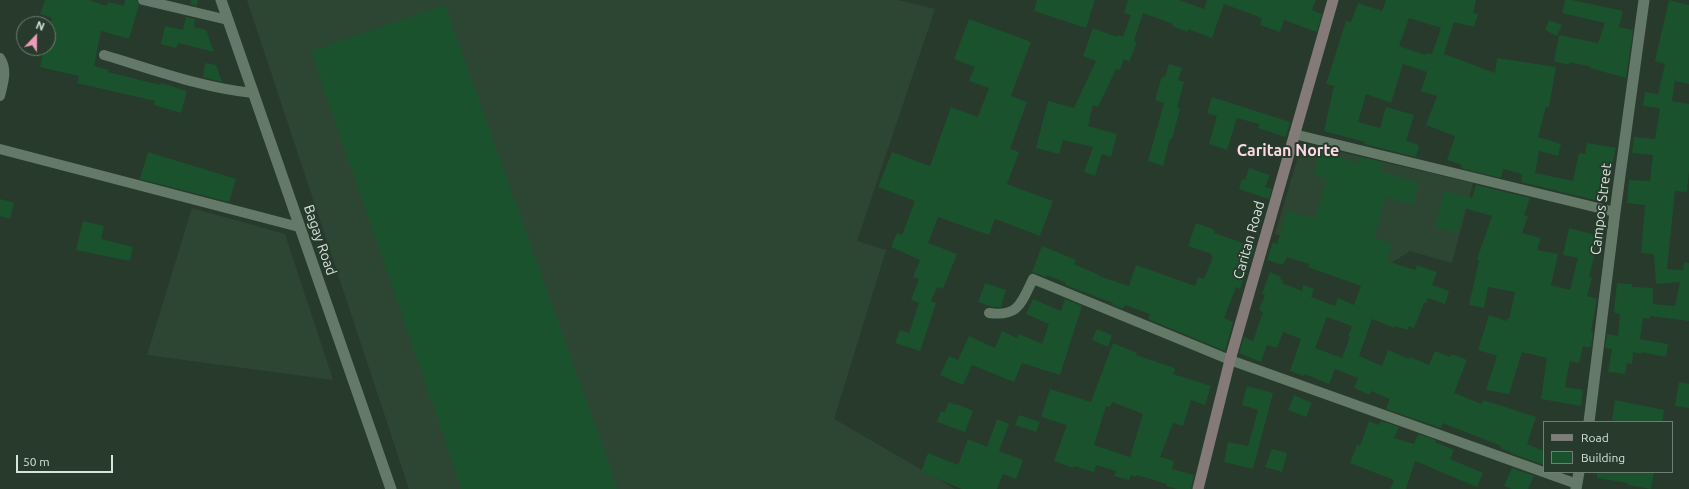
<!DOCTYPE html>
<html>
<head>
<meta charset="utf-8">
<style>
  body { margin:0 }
  #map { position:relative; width:1689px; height:489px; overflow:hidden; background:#273a2c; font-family:Ubuntu,sans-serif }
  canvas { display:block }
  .legend { position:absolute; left:1543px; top:421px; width:130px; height:52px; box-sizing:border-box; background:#273a2c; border:1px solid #6e7e72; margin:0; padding:5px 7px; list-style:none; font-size:12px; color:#d8e3da }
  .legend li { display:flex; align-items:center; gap:8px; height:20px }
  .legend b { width:20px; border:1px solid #6e7e72 }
  .north { position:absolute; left:16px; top:16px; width:40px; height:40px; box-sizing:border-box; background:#273a2c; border:1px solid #6e7e72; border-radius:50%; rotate:22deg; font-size:11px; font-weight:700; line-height:16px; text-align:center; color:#d8e3da }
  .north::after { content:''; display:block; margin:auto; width:14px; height:18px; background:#ef9ab8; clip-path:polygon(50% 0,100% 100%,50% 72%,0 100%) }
  .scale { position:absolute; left:16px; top:455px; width:97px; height:18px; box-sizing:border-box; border:2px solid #d8e3da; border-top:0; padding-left:5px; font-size:12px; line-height:14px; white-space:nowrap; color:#d8e3da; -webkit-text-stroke:3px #273a2c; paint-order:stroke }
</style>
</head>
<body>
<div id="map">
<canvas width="1689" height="489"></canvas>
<ul class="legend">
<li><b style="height:5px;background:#847b78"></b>Road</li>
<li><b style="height:11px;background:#1a522e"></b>Building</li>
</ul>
<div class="north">N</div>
<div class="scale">50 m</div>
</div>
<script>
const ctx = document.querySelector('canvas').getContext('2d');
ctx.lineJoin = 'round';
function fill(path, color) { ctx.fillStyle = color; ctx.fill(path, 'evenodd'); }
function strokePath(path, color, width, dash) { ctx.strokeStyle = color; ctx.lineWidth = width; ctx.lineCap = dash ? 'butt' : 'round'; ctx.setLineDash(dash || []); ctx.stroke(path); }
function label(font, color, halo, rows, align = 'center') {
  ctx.font = font + ' Ubuntu,sans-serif'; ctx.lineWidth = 4; ctx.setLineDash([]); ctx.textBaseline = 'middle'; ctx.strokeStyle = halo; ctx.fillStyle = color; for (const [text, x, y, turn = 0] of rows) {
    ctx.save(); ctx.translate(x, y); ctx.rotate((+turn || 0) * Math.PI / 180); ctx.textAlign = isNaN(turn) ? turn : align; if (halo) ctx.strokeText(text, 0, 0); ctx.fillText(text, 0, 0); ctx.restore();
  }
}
const built = new Path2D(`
  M 247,0 L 898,0 L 935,9 L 857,241 L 886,250 L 834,419 L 955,489 L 409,489 Z
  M 1302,143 L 1473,183 L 1452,263 L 1410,251 L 1390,264 L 1275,234 Z
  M 192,208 L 285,234 L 333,380 L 147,355 Z`);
const building = new Path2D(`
  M 45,0 L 89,0 L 107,6 L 108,2 L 124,6 L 125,0 L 137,0 L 139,5 L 129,39 L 101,31 L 94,66 L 109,70 L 108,72 L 160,85 L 161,83 L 187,91 L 181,113 L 154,105 L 155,101 L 77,83 L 79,76 L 40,67 L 44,49 L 48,50 L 48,38 L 52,18 L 40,14 Z
  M 191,0 L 198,0 L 197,6 L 190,4 Z
  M 1037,0 L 1095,0 L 1086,28 L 1034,11 Z
  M 1128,0 L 1179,0 L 1204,9 L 1207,0 L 1316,0 L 1312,10 L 1322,14 L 1317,32 L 1284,20 L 1280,32 L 1260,25 L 1262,18 L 1224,4 L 1212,38 L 1188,29 L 1188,32 L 1172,26 L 1173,24 L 1143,13 L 1134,41 L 1137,42 L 1129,62 L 1124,59 L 1120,70 L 1116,69 L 1098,107 L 1093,105 L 1088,126 L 1117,134 L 1111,157 L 1102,154 L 1095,176 L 1084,172 L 1093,147 L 1063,140 L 1059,154 L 1036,148 L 1048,101 L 1074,108 L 1096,61 L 1083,56 L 1093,28 L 1117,37 L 1118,35 L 1123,37 L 1131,15 L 1124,13 Z
  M 1386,0 L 1476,0 L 1473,13 L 1478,14 L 1474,27 L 1454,22 L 1444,54 L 1495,73 L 1497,58 L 1556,67 L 1549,107 L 1546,107 L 1538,137 L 1561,144 L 1558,156 L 1539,151 L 1535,173 L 1573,181 L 1579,153 L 1585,154 L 1587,143 L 1616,148 L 1603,202 L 1521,182 L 1522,174 L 1503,169 L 1501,178 L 1461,168 L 1462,165 L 1447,160 L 1455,136 L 1426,125 L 1437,96 L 1421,91 L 1427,72 L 1403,64 L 1391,103 L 1366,94 L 1358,122 L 1380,128 L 1386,107 L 1414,115 L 1406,141 L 1419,145 L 1416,157 L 1364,144 L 1365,142 L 1324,131 L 1334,86 L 1326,84 L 1346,21 L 1351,22 L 1358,3 L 1382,11 ZM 1409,18 L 1441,28 L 1432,54 L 1426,53 L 1426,55 L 1399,46 Z
  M 1565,0 L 1572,0 L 1623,11 L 1619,27 L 1633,30 L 1626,78 L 1590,68 L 1591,67 L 1570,62 L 1569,65 L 1554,61 L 1559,35 L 1598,43 L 1605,23 L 1562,13 Z
  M 1669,0 L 1689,5 L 1689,84 L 1675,81 L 1672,101 L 1689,104 L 1689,171 L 1687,192 L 1675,191 L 1667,269 L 1683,270 L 1684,262 L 1689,263 L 1689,321 L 1650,316 L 1650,319 L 1643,318 L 1640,339 L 1668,344 L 1666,357 L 1641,352 L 1641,354 L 1633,352 L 1632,364 L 1627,363 L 1625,374 L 1608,372 L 1612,349 L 1605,348 L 1607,334 L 1618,336 L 1620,314 L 1615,313 L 1614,311 L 1617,283 L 1632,284 L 1632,287 L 1653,288 L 1653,304 L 1675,306 L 1680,282 L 1656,284 L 1654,254 L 1641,253 L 1645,205 L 1627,203 L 1629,180 L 1650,181 L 1653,155 L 1632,153 L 1634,137 L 1655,139 L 1660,108 L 1643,106 L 1645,92 L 1658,94 L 1665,64 L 1655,61 Z
  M 445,5 L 618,489 L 462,489 L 311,51 Z
  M 186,17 L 195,19 L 194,27 L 206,30 L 214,52 L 178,43 L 176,48 L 161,44 L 165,26 L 183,30 Z
  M 969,19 L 1031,42 L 1011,96 L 1027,102 L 1010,149 L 1019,152 L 1007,184 L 1053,201 L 1040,236 L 995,219 L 989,235 L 938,217 L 928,243 L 957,254 L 943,289 L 937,287 L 931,301 L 936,303 L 920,351 L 895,343 L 900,330 L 909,333 L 919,303 L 911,300 L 919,279 L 913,277 L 920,260 L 891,247 L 897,233 L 902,235 L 915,201 L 878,187 L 892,152 L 930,166 L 951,107 L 978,117 L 989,88 L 969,81 L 975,67 L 954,59 Z
  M 1549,20 L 1562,25 L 1557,36 L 1545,30 Z
  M 205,63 L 216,65 L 222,82 L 203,77 Z
  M 1169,64 L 1182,68 L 1178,80 L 1184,82 L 1177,108 L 1180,109 L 1172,139 L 1170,139 L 1163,166 L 1148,161 L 1164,103 L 1155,100 L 1162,76 L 1165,77 Z
  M 1212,97 L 1290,122 L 1286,137 L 1258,128 L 1259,124 L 1237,118 L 1227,150 L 1209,144 L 1217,116 L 1207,113 Z
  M 148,152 L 236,179 L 229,202 L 140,179 Z
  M 1321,152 L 1359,163 L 1361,157 L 1383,162 L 1380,171 L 1419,183 L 1413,205 L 1386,197 L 1374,238 L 1392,244 L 1387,261 L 1415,270 L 1417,265 L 1437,272 L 1432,285 L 1449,291 L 1445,304 L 1428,298 L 1426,303 L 1424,303 L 1414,328 L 1409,326 L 1408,330 L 1395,326 L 1394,328 L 1372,319 L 1359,356 L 1382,366 L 1388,350 L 1409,359 L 1410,357 L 1429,365 L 1435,351 L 1450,357 L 1452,354 L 1467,360 L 1454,393 L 1482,404 L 1483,400 L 1536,417 L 1527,444 L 1544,451 L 1544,465 L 1510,453 L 1511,452 L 1500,448 L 1501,446 L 1443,423 L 1441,428 L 1386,409 L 1390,399 L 1371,391 L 1370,395 L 1354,388 L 1358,378 L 1335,369 L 1329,384 L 1305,374 L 1304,376 L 1290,371 L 1301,339 L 1283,332 L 1277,348 L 1267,345 L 1261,362 L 1239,353 L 1244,337 L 1253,341 L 1263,312 L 1259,310 L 1265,295 L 1262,294 L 1270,272 L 1281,277 L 1280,279 L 1283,280 L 1282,283 L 1302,291 L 1303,285 L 1314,289 L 1311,297 L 1335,306 L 1338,298 L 1354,305 L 1361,286 L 1308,267 L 1309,264 L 1287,257 L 1283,265 L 1267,260 L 1273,242 L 1277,244 L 1287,211 L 1315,219 L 1327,179 L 1314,175 ZM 1327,317 L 1352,326 L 1348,336 L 1350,337 L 1342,358 L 1315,348 Z
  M 1249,168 L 1270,175 L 1265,187 L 1272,189 L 1269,199 L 1239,189 L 1242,179 L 1245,180 Z
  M 1476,185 L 1530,198 L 1524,215 L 1528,216 L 1522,233 L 1541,238 L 1537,250 L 1558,254 L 1551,285 L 1570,290 L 1578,258 L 1563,255 L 1569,228 L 1599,236 L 1589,277 L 1592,278 L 1587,296 L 1597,299 L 1591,331 L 1593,332 L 1591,346 L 1590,346 L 1589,348 L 1583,346 L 1579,363 L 1570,361 L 1565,387 L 1583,390 L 1581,406 L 1541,399 L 1547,358 L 1522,352 L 1509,394 L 1486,390 L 1497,356 L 1478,350 L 1489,315 L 1507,321 L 1507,319 L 1509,319 L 1515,292 L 1488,287 L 1484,308 L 1469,305 L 1479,260 L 1477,259 L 1492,216 L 1464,208 L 1458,233 L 1435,227 L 1444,191 L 1472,198 Z
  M 0,199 L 14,203 L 10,219 L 0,216 Z
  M 83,221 L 104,226 L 101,239 L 133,247 L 130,261 L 76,250 Z
  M 1196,223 L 1215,230 L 1214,233 L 1255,247 L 1240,289 L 1236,287 L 1224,318 L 1233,322 L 1225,351 L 1148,319 L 1150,314 L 1125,305 L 1123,309 L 1113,305 L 1113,303 L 1065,285 L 1066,283 L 1047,275 L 1046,277 L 1032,272 L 1042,246 L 1076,260 L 1074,264 L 1099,275 L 1099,276 L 1129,286 L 1136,265 L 1195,286 L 1198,277 L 1204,279 L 1213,257 L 1211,256 L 1212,254 L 1188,246 Z
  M 985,283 L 1006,290 L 1001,307 L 993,307 L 978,302 Z
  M 1033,299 L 1061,311 L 1065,299 L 1082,306 L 1060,375 L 1022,363 L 1014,382 L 972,365 L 963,385 L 940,375 L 949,356 L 958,360 L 969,336 L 995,348 L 1002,331 L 1017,338 L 1019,334 L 1042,344 L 1049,324 L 1026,314 Z
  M 1097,329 L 1112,335 L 1108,347 L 1092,340 Z
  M 1113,343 L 1137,353 L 1136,355 L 1175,368 L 1173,374 L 1211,386 L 1205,405 L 1191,400 L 1183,426 L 1173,423 L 1160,457 L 1174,461 L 1172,469 L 1194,475 L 1191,489 L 1177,489 L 1166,486 L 1167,484 L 1137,475 L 1136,477 L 1131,475 L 1129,480 L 1114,476 L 1116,471 L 1096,465 L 1094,472 L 1074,466 L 1073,468 L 1054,461 L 1067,425 L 1041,417 L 1050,389 L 1091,402 ZM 1112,402 L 1143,414 L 1130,457 L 1094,445 L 1106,406 L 1110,407 Z
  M 1679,382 L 1689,384 L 1689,408 L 1675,406 Z
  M 1247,386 L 1273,393 L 1253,469 L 1224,462 L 1228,442 L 1248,446 L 1258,410 L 1242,405 Z
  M 1294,395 L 1312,403 L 1306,417 L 1288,410 Z
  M 1615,400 L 1664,410 L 1662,422 L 1623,422 L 1612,420 Z
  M 949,402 L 956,405 L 957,404 L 973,411 L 965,432 L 937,422 L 941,411 L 945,412 Z
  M 1019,415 L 1040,422 L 1036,432 L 1015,425 Z
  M 997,419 L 1009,424 L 999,451 L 1023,460 L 1016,479 L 1003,474 L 997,489 L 962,489 L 921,472 L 928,453 L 958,465 L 968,439 L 987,447 Z
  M 1369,421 L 1379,425 L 1381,421 L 1399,427 L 1394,438 L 1414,444 L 1418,434 L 1436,440 L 1435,442 L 1454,450 L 1450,459 L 1483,473 L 1477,487 L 1415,461 L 1406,489 L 1390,489 L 1394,480 L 1350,463 L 1357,445 L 1360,446 Z
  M 1272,449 L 1287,453 L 1282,472 L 1265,467 Z
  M 1512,468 L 1534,476 L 1528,489 L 1512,489 L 1504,486 Z
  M 1597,472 L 1654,472 L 1651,489 L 1628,485 L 1628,483 L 1597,478 Z`);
const minor = new Path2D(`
  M 143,0 L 228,20
  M 104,55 C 152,69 202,88 253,93
  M 0,58 C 8,70 3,83 0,96
  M 1294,134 L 1615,212
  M 0,149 L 299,227
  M 989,313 C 1019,317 1021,303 1033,279 L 1230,360 L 1577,484`);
const tertiary = new Path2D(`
  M 221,0 L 391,489
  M 1589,422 L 1615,212 L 1644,0
  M 1576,489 L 1579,472`);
const secondary = new Path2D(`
  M 1198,489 L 1230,360 L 1333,0`);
const streetNames = [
  ["Campos Street",1601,209,-83],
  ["Bagay Road",320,240,71],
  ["Caritan Road",1249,240,-74]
];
const quarterNames = [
  ["Caritan Norte",1288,151]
];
fill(built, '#2d4634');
fill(building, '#1a522e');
strokePath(minor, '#657969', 10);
strokePath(tertiary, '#657969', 11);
strokePath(secondary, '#847b78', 11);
label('14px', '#d8e3da', '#273a2c', streetNames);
label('bold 16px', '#fbd9e3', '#273a2c', quarterNames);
</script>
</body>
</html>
